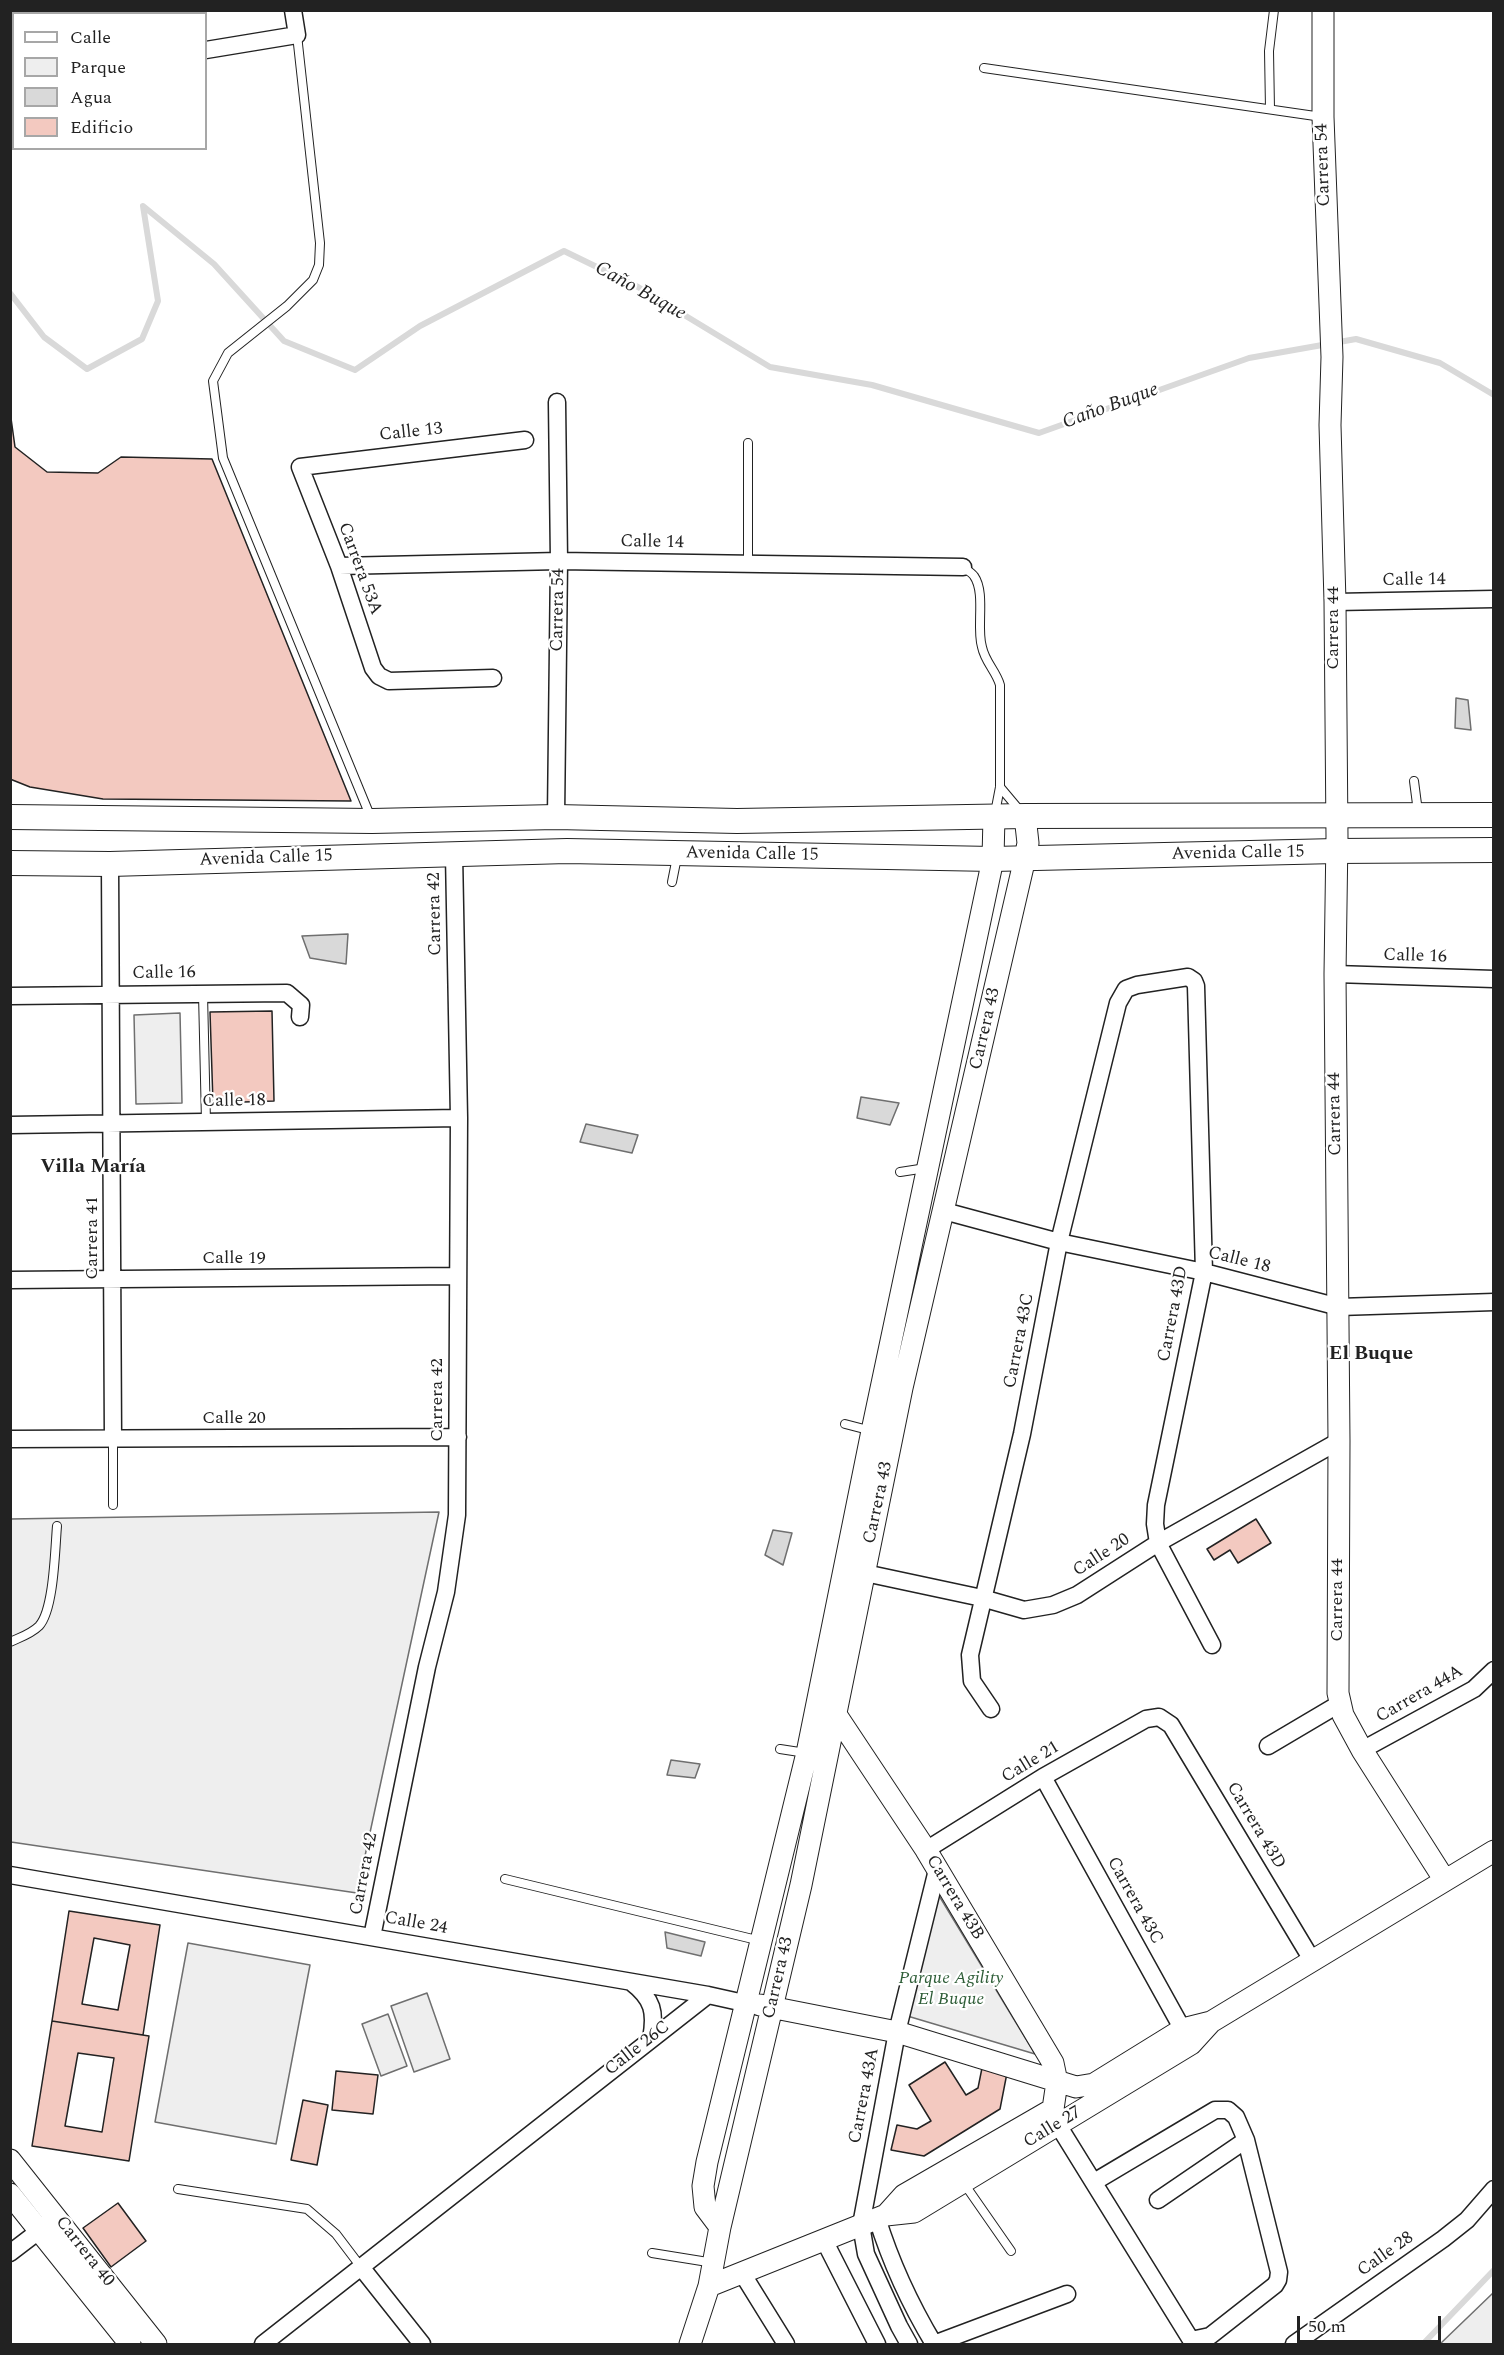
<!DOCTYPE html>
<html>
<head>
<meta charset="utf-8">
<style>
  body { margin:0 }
  #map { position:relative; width:1504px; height:2355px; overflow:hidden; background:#fff; font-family:Spectral,serif }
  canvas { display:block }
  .frame { position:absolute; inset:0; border:12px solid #222; pointer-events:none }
  .legend { position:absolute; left:12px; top:12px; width:195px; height:138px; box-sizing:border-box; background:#fff; border:2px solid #a7a7a7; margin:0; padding:8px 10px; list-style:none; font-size:18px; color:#222 }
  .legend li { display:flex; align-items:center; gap:12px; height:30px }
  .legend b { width:30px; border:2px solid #a7a7a7 }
  .scale { position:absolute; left:1297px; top:2316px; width:144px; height:27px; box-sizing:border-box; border:3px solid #222; border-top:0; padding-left:8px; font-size:18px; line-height:21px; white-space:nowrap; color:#222; -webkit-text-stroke:4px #fff; paint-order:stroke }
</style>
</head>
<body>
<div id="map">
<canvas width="1504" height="2355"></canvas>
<div class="frame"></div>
<ul class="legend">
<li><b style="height:8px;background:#fff"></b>Calle</li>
<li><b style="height:16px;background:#eee"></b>Parque</li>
<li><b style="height:16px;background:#d9d9d9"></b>Agua</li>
<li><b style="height:16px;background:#f3c9c0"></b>Edificio</li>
</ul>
<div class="scale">50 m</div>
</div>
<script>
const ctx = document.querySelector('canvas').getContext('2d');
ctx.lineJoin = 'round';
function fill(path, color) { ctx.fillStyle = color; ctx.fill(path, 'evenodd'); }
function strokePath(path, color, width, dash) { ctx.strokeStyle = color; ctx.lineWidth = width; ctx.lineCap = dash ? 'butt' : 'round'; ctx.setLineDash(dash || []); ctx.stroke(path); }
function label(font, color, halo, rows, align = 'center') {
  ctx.font = font + ' Spectral,serif'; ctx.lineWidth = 4.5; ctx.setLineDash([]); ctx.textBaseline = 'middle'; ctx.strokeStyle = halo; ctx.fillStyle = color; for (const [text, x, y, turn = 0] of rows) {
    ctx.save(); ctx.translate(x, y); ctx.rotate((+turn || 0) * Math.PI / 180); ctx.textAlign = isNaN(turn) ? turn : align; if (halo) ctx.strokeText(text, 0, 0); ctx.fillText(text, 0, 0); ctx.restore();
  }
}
const green = new Path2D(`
  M 11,10 L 193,10 L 193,11 L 175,14 L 14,14 L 13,40 L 11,40 Z
  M 180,1013 L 182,1103 L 136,1104 L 134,1015 Z
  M 439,1512 L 357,1893 L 11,1842 L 10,1519 Z
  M 938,1894 L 1035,2054 L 904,2015 Z
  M 188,1943 L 310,1965 L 276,2144 L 155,2122 Z
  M 427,1993 L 450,2059 L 414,2072 L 391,2006 Z
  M 388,2014 L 407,2066 L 381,2076 L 362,2024 Z
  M 1493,2293 L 1493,2344 L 1440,2344 Z`);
const water = new Path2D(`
  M 1456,698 L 1468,700 L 1471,730 L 1455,728 Z
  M 348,934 L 346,964 L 310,958 L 302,936 Z
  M 861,1097 L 899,1103 L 890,1125 L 857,1118 Z
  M 586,1124 L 638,1135 L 632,1153 L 580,1142 Z
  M 773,1530 L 792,1533 L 783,1565 L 765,1555 Z
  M 671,1760 L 700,1764 L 695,1778 L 667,1775 Z
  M 665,1932 L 705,1942 L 701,1956 L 667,1948 Z`);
const stream = new Path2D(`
  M 10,293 L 44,337 L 87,369 L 142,339 L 158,301 L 143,206 L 214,264 L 284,341 L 355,370 L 420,326 L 564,251 L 638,287 L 770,367 L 872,385 L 1039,433 L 1249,358 L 1356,339 L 1440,363 L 1494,395
  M 1423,2344 L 1494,2270`);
const building = new Path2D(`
  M 10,411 L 15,447 L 47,472 L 98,473 L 121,457 L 212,459 L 351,801 L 103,799 L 30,787 L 10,779 Z
  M 272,1011 L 274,1101 L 213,1103 L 210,1012 Z
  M 1256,1519 L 1271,1543 L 1238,1563 L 1230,1550 L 1214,1560 L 1207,1549 Z
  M 69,1911 L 160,1925 L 143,2035 L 52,2021 ZM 94,1938 L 130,1945 L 118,2010 L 82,2004 Z
  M 52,2021 L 149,2036 L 129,2161 L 32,2146 ZM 78,2053 L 114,2058 L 102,2132 L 65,2126 Z
  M 945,2062 L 966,2095 L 978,2088 L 982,2068 L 1007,2073 L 1000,2109 L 924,2156 L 891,2150 L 897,2125 L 917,2129 L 931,2121 L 909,2085 Z
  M 336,2071 L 378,2075 L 373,2114 L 332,2110 Z
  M 303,2100 L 328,2105 L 317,2165 L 291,2160 Z
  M 118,2203 L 146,2241 L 111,2267 L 83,2228 Z`);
const service = new Path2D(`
  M 297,35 L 320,243 L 319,265 L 313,280 L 287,306 L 228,353 L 213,381 L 223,458 L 371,818
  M 984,68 L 1322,117
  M 1270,109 L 1269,51 L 1274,10
  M 748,564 L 748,443
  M 963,567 C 967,570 972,573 974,576 C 986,593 976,628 982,647 C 985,662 996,671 1000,685 L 1000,787 L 995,813
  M 1414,781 L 1418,812
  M 1000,787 L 1021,812
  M 672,882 L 677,857
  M 203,994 L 206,1122
  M 900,1172 L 926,1168
  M 845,1424 L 872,1431
  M 113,1439 L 113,1505
  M 10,1642 C 21,1637 31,1634 39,1626 C 54,1610 55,1549 57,1526
  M 780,1749 L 806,1753
  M 505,1879 L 761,1941
  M 963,2182 L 1011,2251
  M 178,2189 L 307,2209 L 336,2234 L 361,2267
  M 652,2253 L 714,2263`);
const minor = new Path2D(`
  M 206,50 L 297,35 L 293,10
  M 10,81 L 14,81
  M 339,566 L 559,561 L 963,567
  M 1335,602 L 1494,599
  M 493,678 L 389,681 L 379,676 L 373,668 L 339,566 L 300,467 L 525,440
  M 556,817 L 559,561 L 557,402
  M 110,864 L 113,1439
  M 1335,974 L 1494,979
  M 10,996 L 287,993 L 301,1005 L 300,1017
  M 10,1125 L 459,1118
  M 944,1211 L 1059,1242 L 1204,1272 L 1339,1307 L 1494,1302
  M 10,1280 L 457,1276
  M 10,1439 L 458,1437
  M 865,1573 L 982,1598 L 1024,1610 L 1053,1605 L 1077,1595 L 1158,1543 L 1339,1441
  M 991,1709 L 972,1681 L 970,1655 L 1022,1434 L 1059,1242 L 1118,1003 L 1126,989 L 1137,985 L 1188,977 L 1194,981 L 1196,986 L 1204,1272 L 1156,1505 L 1155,1524 L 1158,1543 L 1212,1645
  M 1268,1746 L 1339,1704
  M 1362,1750 L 1474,1689 L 1494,1670
  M 1043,1777 L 1188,2039
  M 926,1850 L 1043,1777 L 1146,1719 L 1159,1717 L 1171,1725 L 1312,1960
  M 10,1875 L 708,1995 L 744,2003
  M 372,1937 L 427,1667 L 446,1592 L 457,1515 L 459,1118 L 454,854
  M 631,1982 C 653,1999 656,2012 651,2039
  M 1058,2125 L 1191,2340 L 1210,2336 L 1275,2285 L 1278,2280 L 1279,2272 L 1246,2140 L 1236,2117 L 1228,2110 L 1215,2110 L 1094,2182
  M 1158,2200 L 1246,2140
  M 877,2218 C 891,2263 910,2304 934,2344
  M 824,2240 L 877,2344
  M 10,2253 L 48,2224
  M 361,2267 L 422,2344
  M 742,2273 L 786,2344
  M 263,2344 L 708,1995
  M 909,2344 L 899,2326 L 866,2254 L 861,2225 L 897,2032 L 937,1870
  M 934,2344 L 1067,2294
  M 1294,2344 L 1443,2239 L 1467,2220 L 1494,2189`);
const tertiary = new Path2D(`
  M 1323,10 L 1323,117 L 1332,357 L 1330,425 L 1335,602 L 1337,836 L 1335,974 L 1339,1441 L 1338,1693 L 1343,1715 L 1362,1750 L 1444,1879
  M 835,1713 L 926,1850 L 1053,2063 L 1057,2082 L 1053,2109 L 1058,2125
  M 760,2005 L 897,2032 L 1076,2087 L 1094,2084 L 1183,2029 L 1211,2022
  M 10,2160 L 156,2344
  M 10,2194 L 130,2344
  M 886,2215 L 904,2195 L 1053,2109
  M 720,2227 L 705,2207 L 703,2186 L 707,2162 L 807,1753 L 872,1431 L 993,859 L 994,816
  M 709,2286 L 886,2215 L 914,2212 L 1191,2044 L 1211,2022 L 1494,1851
  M 690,2344 L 709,2286 L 720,2227 L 801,1885 L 902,1388 L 1025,858 L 1028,843 L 1025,816`);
const secondary = new Path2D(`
  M 10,817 L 372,821 L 556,817 L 737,821 L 1025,816 L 1494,815
  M 10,863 L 110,864 L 567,851 L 993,859 L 1336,851 L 1494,850`);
const streetNames = [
  ["Carrera 54",1324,165,-92],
  ["Calle 13",411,433,-6],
  ["Calle 14",652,543,1],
  ["Carrera 53A",359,569,70],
  ["Calle 14",1414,581,-1],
  ["Carrera 54",559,610,-89],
  ["Carrera 44",1334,628,-90],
  ["Avenida Calle 15",1238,854,-1],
  ["Avenida Calle 15",752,855,1],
  ["Avenida Calle 15",266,859,-2],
  ["Carrera 42",436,914,-91],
  ["Calle 16",1415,957,2],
  ["Calle 16",164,974,-1],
  ["Carrera 43",986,1029,-77],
  ["Calle 18",234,1102,-1],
  ["Carrera 44",1336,1114,-91],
  ["Carrera 41",93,1238,-90],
  ["Calle 19",234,1259],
  ["Calle 18",1239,1261,14],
  ["Carrera 43D",1174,1314,-79],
  ["Carrera 43C",1020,1341,-79],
  ["Carrera 42",438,1400,-90],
  ["Calle 20",234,1419],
  ["Carrera 43",879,1503,-78],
  ["Calle 20",1102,1556,-33],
  ["Carrera 44",1338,1600,-90],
  ["Carrera 44A",1420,1695,-30],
  ["Calle 21",1031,1763,-31],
  ["Carrera 43D",1255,1826,59],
  ["Carrera 42",365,1874,-79],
  ["Carrera 43B",954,1898,59],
  ["Carrera 43C",1134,1901,61],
  ["Calle 24",416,1924,10],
  ["Carrera 43",779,1978,-77],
  ["Calle 26C",638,2049,-38],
  ["Carrera 43A",865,2096,-79],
  ["Calle 27",1053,2128,-31],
  ["Carrera 40",84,2252,52],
  ["Calle 28",1386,2255,-35]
];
const parkNames = [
  ["Parque Agility",951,1979],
  ["El Buque",951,2000]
];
const waterNames = [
  ["Caño Buque",640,292,29],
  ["Caño Buque",1111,407,-20]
];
const neighbourhoodNames = [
  ["Villa María",93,1168],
  ["El Buque",1371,1355]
];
fill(green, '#eee');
strokePath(green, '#6f6f6f', 1.5);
fill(water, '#d9d9d9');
strokePath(water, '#6f6f6f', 1.5);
strokePath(stream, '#d9d9d9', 6);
fill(building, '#f3c9c0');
strokePath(building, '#222', 1.5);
strokePath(service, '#222', 10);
strokePath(minor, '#222', 19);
strokePath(tertiary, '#222', 23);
strokePath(secondary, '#222', 26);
strokePath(service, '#fff', 8);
strokePath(minor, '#fff', 16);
strokePath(tertiary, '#fff', 21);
strokePath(secondary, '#fff', 24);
label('18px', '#222', '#fff', streetNames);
label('italic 18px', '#2f5e38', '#fff', parkNames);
label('italic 20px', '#222', '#fff', waterNames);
label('bold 20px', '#222', '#fff', neighbourhoodNames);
</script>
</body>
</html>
